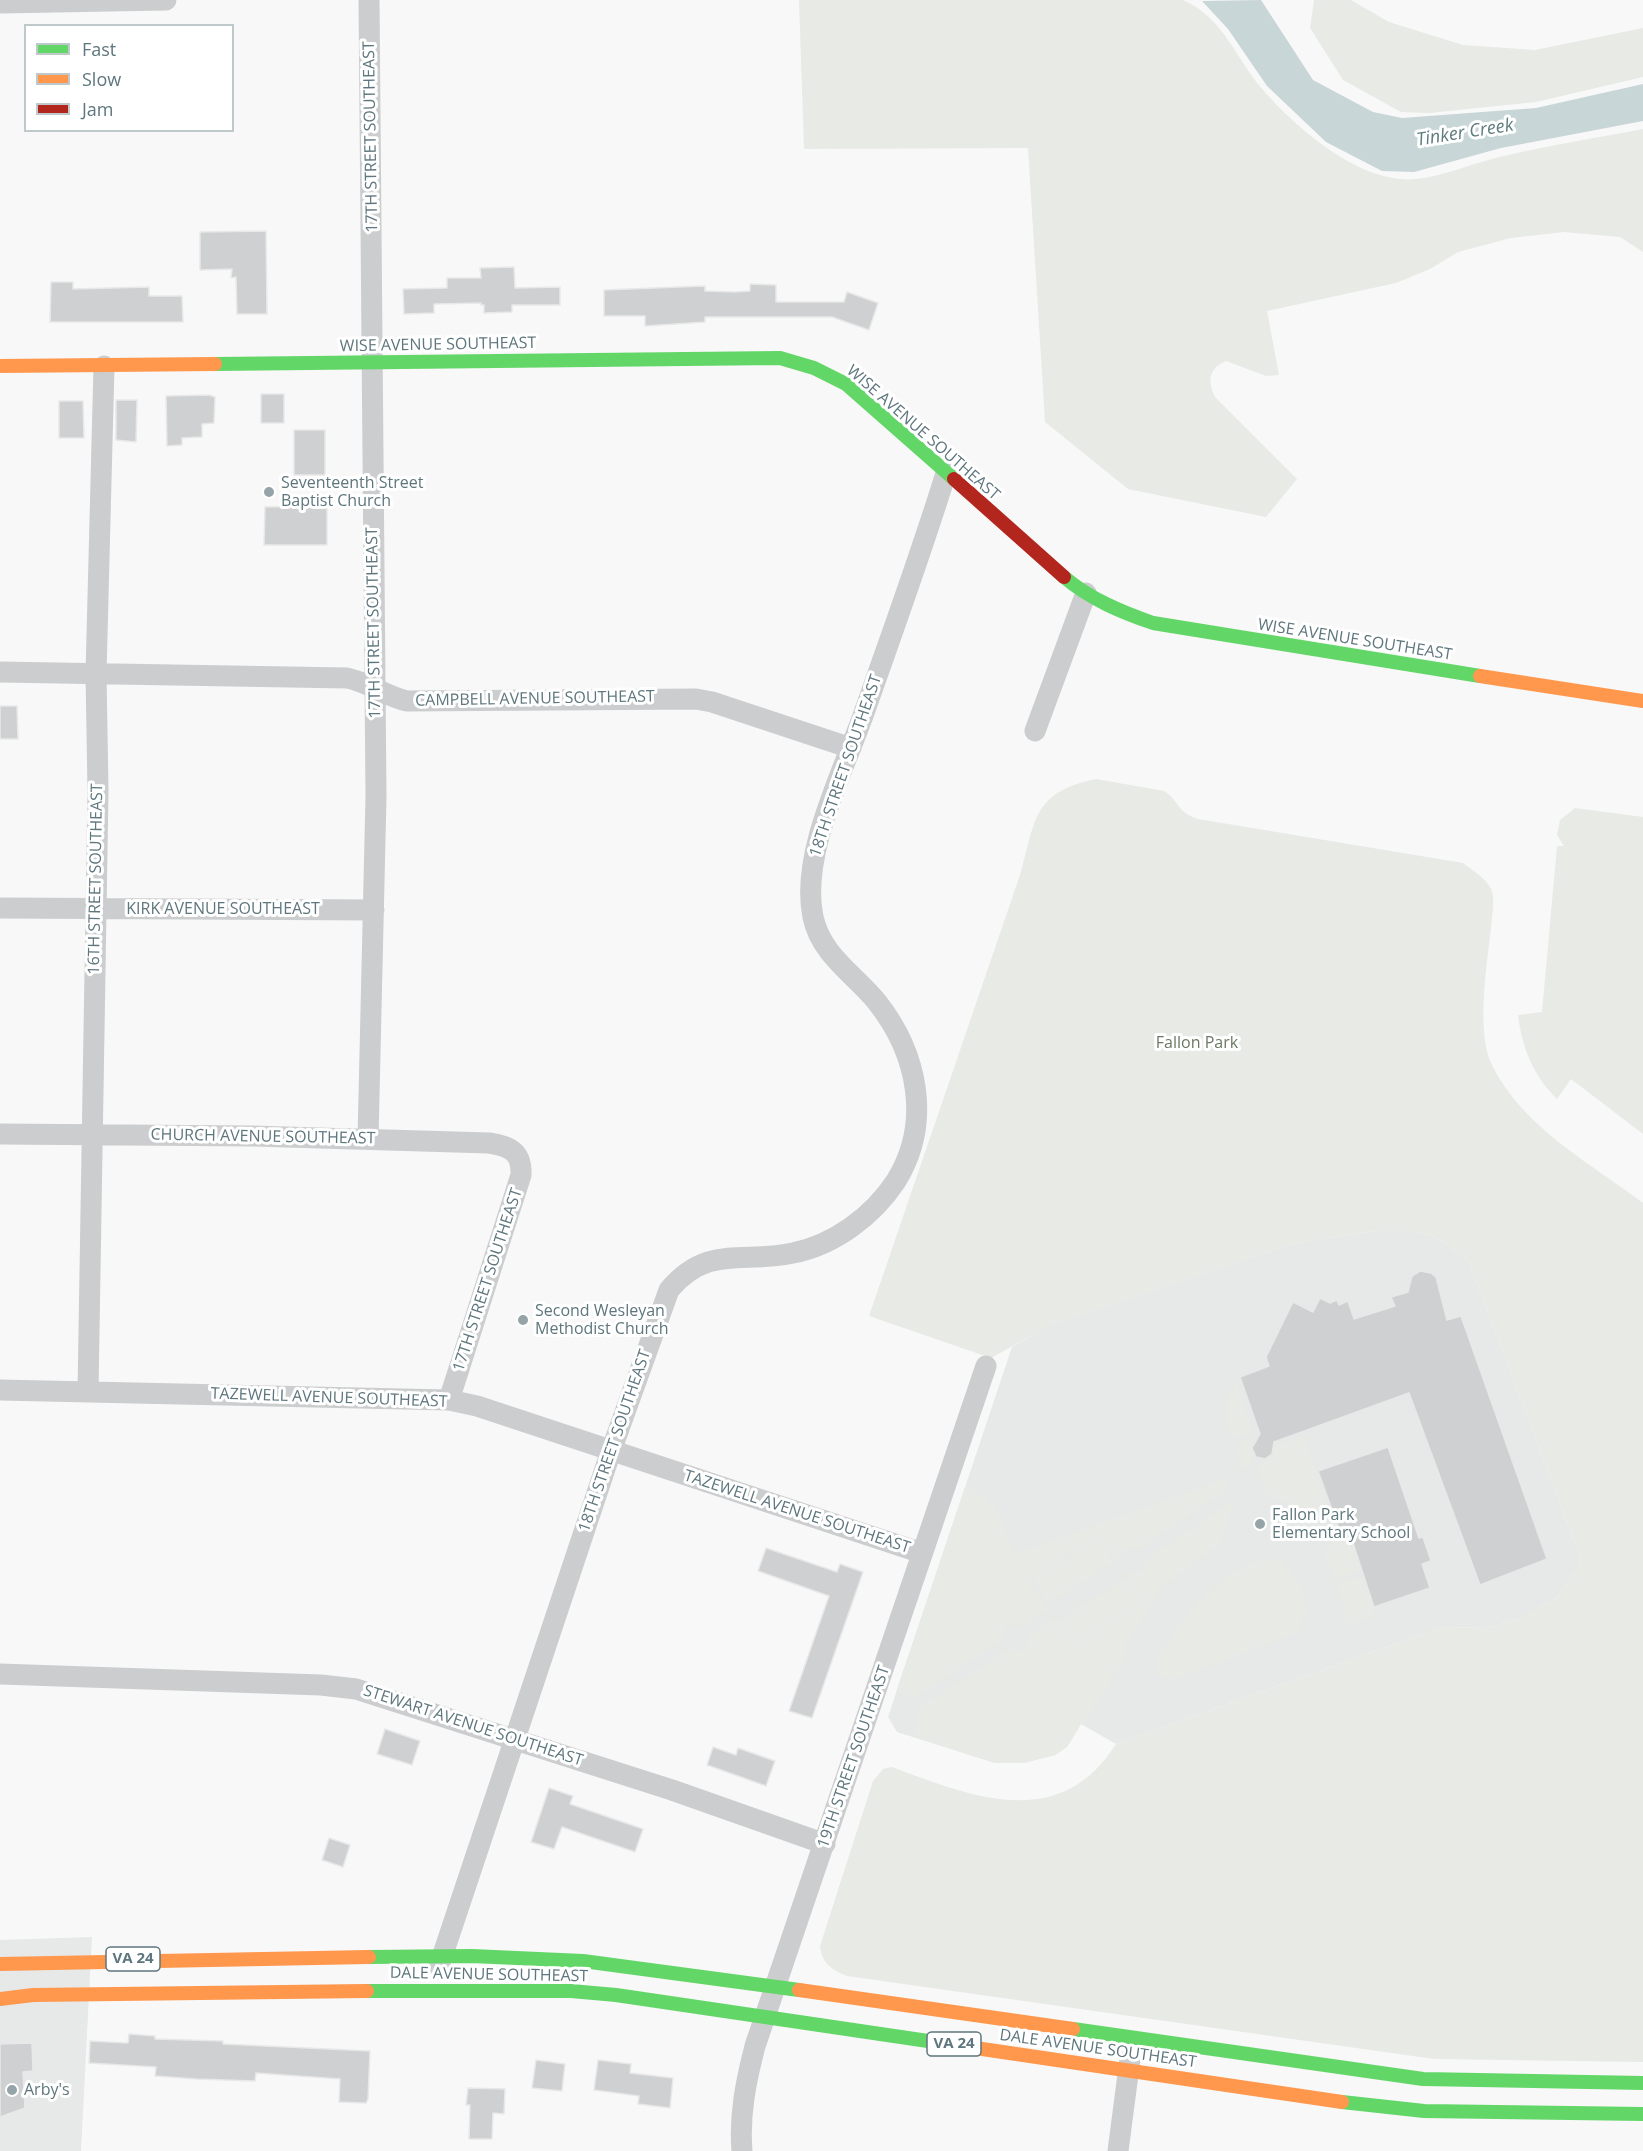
<!DOCTYPE html>
<html>
<head>
<meta charset="utf-8">
<style>
  body { margin:0 }
  #map { position:relative; width:1643px; height:2151px; overflow:hidden; background:#f8f8f8; font-family:"Open Sans",sans-serif }
  canvas { display:block }
  .legend { position:absolute; left:24px; top:24px; width:210px; height:108px; box-sizing:border-box; background:#fff; border:2px solid #bfc8cb; margin:0; padding:8px 10px; list-style:none; font-size:18px; color:#5e767d }
  .legend li { display:flex; align-items:center; gap:12px; height:30px }
  .legend b { width:30px; border:2px solid #bfc8cb }
</style>
</head>
<body>
<div id="map">
<canvas width="1643" height="2151"></canvas>
<ul class="legend">
<li><b style="height:8px;background:#63d668"></b>Fast</li>
<li><b style="height:8px;background:#ff974d"></b>Slow</li>
<li><b style="height:8px;background:#b3261e"></b>Jam</li>
</ul>
</div>
<script>
const ctx = document.querySelector('canvas').getContext('2d');
ctx.lineJoin = 'round';
function fill(path, color) { ctx.fillStyle = color; ctx.fill(path, 'evenodd'); }
function strokePath(path, color, width, dash) { ctx.strokeStyle = color; ctx.lineWidth = width; ctx.lineCap = dash ? 'butt' : 'round'; ctx.setLineDash(dash || []); ctx.stroke(path); }
function label(font, color, halo, rows, align = 'center') {
  ctx.font = font + ' "Open Sans",sans-serif'; ctx.lineWidth = 6; ctx.setLineDash([]); ctx.textBaseline = 'middle'; ctx.strokeStyle = halo; ctx.fillStyle = color; for (const [text, x, y, turn = 0] of rows) {
    ctx.save(); ctx.translate(x, y); ctx.rotate((+turn || 0) * Math.PI / 180); ctx.textAlign = isNaN(turn) ? turn : align; if (halo) ctx.strokeText(text, 0, 0); ctx.fillText(text, 0, 0); ctx.restore();
  }
}
const built = new Path2D(`
  M 1376,1231 L 1409,1231 L 1435,1237 L 1468,1260 L 1582,1562 L 1557,1598 L 1522,1618 L 1486,1628 L 1442,1627 L 1116,1744 L 1081,1724 L 1067,1747 L 1055,1755 L 1024,1763 L 995,1763 L 897,1732 L 888,1717 L 1012,1347 L 1052,1324 L 1295,1243 Z
  M 92,1937 L 81,2151 L 0,2151 L 0,1940 Z`);
const green = new Path2D(`
  M 799,0 L 1183,0 C 1224,18 1236,59 1263,90 C 1297,129 1362,185 1416,179 C 1445,176 1476,162 1504,156 C 1550,145 1597,138 1643,129 L 1643,252 L 1620,237 L 1564,232 L 1511,238 L 1458,252 L 1430,269 L 1396,283 L 1267,311 L 1279,375 L 1266,376 L 1226,361 C 1209,368 1207,381 1215,397 L 1297,479 L 1266,517 L 1128,489 L 1045,422 L 1028,148 L 804,149 Z
  M 1314,0 L 1351,0 L 1389,22 L 1463,45 L 1535,50 L 1643,28 L 1643,77 L 1536,102 L 1429,113 L 1401,112 L 1343,80 L 1310,28 Z
  M 1096,779 L 1164,791 C 1180,801 1176,812 1198,819 L 1463,863 C 1472,870 1484,877 1490,887 C 1496,897 1492,916 1491,928 C 1487,964 1475,1035 1493,1067 C 1524,1128 1590,1163 1643,1203 L 1643,2062 L 1434,2059 L 847,1976 C 832,1970 822,1964 820,1946 L 873,1781 L 883,1769 L 892,1767 C 972,1797 1060,1833 1116,1744 L 1442,1627 L 1486,1628 L 1522,1618 L 1557,1598 L 1582,1562 L 1468,1260 L 1435,1237 L 1409,1231 L 1376,1231 L 1295,1243 L 1053,1324 L 991,1358 L 869,1316 L 1021,872 C 1036,817 1034,792 1096,779 Z
  M 1575,808 L 1643,817 L 1643,1134 L 1571,1079 L 1557,1099 C 1533,1075 1522,1048 1518,1015 L 1542,1012 L 1557,846 L 1564,846 L 1557,835 L 1560,820 Z
  M 1237,1383 L 1252,1432 L 1231,1438 C 1224,1418 1221,1400 1237,1383 Z
  M 1304,1435 L 1329,1509 L 1316,1516 L 1262,1492 L 1264,1484 L 1257,1472 L 1262,1460 L 1273,1455 L 1274,1446 Z
  M 1252,1438 L 1254,1456 L 1250,1468 L 1241,1467 L 1233,1444 Z
  M 1229,1477 L 1228,1489 L 1138,1550 L 1130,1547 L 1124,1549 L 1118,1563 L 1099,1535 L 1029,1580 L 1048,1609 L 1023,1626 L 1008,1625 L 1003,1632 L 1003,1639 L 914,1698 L 896,1692 L 965,1487 C 1000,1496 1001,1525 1014,1554 Z
  M 1235,1499 L 1220,1543 L 1163,1586 L 1123,1650 L 1128,1654 L 1083,1725 L 1081,1724 L 1067,1747 L 1055,1755 L 1024,1763 L 995,1763 L 914,1737 L 920,1707 L 1009,1649 L 1019,1651 L 1025,1648 L 1029,1635 L 1057,1617 L 1075,1645 L 1143,1601 L 1124,1573 L 1139,1573 L 1144,1566 L 1145,1560 Z
  M 1337,1528 L 1342,1542 L 1350,1540 L 1361,1570 L 1335,1580 L 1323,1549 L 1333,1546 L 1328,1531 Z
  M 1099,1538 L 1114,1562 L 1048,1604 L 1033,1580 Z
  M 1264,1558 L 1283,1561 L 1300,1584 L 1307,1611 L 1297,1633 L 1175,1679 L 1168,1680 L 1157,1675 C 1152,1663 1159,1655 1165,1646 C 1187,1607 1221,1573 1264,1558 Z
  M 1362,1576 L 1376,1616 L 1344,1627 L 1345,1609 L 1337,1585 Z
  M 1126,1578 L 1141,1601 L 1075,1643 L 1060,1620 Z`);
const water = new Path2D(`
  M 1261,0 L 1313,80 L 1373,112 L 1402,118 L 1536,108 L 1643,84 L 1643,121 L 1501,148 L 1414,172 L 1382,171 L 1326,142 L 1267,86 L 1228,29 L 1202,1 Z`);
const building = new Path2D(`
  M 266,231 L 267,314 L 237,314 L 236,277 L 231,278 L 232,269 L 200,270 L 200,232 Z
  M 514,267 L 515,288 L 560,287 L 560,305 L 512,305 L 512,312 L 484,313 L 484,305 L 481,305 L 481,303 L 434,304 L 434,313 L 404,314 L 403,289 L 447,288 L 447,278 L 481,278 L 480,268 Z
  M 51,282 L 73,282 L 73,289 L 149,287 L 149,296 L 182,296 L 183,322 L 50,322 Z
  M 750,284 L 776,285 L 776,302 L 844,302 L 847,292 L 878,303 L 869,330 L 832,317 L 705,317 L 705,322 L 645,326 L 645,316 L 604,316 L 604,290 L 705,286 L 705,291 L 735,292 L 750,291 Z
  M 261,394 L 284,394 L 284,423 L 261,423 Z
  M 209,395 L 215,397 L 214,423 L 202,424 L 202,437 L 182,438 L 182,445 L 167,446 L 166,396 Z
  M 116,400 L 137,400 L 136,442 L 116,440 Z
  M 59,401 L 83,401 L 84,438 L 59,438 Z
  M 294,430 L 325,430 L 325,475 L 294,475 Z
  M 327,506 L 327,545 L 264,545 L 265,507 Z
  M 0,706 L 17,706 L 18,739 L 0,739 Z
  M 1420,1271 L 1431,1273 L 1436,1277 L 1447,1320 L 1461,1316 L 1547,1559 L 1480,1585 L 1409,1393 L 1274,1442 L 1272,1454 L 1265,1459 L 1256,1457 L 1252,1448 L 1260,1434 L 1240,1377 L 1269,1366 L 1266,1357 L 1293,1302 L 1313,1312 L 1320,1298 L 1330,1303 L 1337,1300 L 1339,1305 L 1348,1301 L 1354,1319 L 1395,1306 L 1391,1297 L 1408,1292 L 1412,1276 Z
  M 1388,1447 L 1419,1538 L 1423,1537 L 1431,1561 L 1422,1564 L 1430,1588 L 1374,1607 L 1351,1537 L 1343,1540 L 1318,1471 Z
  M 766,1548 L 837,1572 L 840,1564 L 863,1572 L 812,1718 L 789,1711 L 829,1596 L 758,1571 Z
  M 385,1729 L 420,1741 L 412,1765 L 377,1754 Z
  M 713,1747 L 736,1755 L 738,1748 L 775,1761 L 766,1786 L 707,1765 Z
  M 549,1788 L 573,1796 L 570,1804 L 643,1829 L 635,1852 L 562,1827 L 554,1849 L 531,1842 Z
  M 329,1838 L 350,1845 L 343,1867 L 322,1860 Z
  M 129,2034 L 155,2036 L 155,2039 L 223,2041 L 223,2044 L 370,2051 L 368,2099 L 366,2103 L 339,2102 L 340,2079 L 256,2073 L 255,2081 L 196,2079 L 155,2076 L 156,2067 L 89,2063 L 90,2041 L 128,2043 Z
  M 32,2043 L 33,2071 L 23,2072 L 25,2108 L 0,2117 L 0,2044 Z
  M 536,2060 L 565,2064 L 562,2091 L 532,2088 Z
  M 598,2060 L 631,2064 L 630,2073 L 673,2078 L 670,2108 L 638,2104 L 639,2096 L 594,2090 Z
  M 468,2088 L 505,2089 L 504,2114 L 493,2113 L 492,2139 L 469,2139 L 470,2105 L 466,2105 Z`);
const street = new Path2D(`
  M 0,3 L 166,0
  M 0,672 L 347,678 C 368,682 385,696 407,701 L 696,699 L 712,702 L 851,748
  M 1035,731 L 1086,593
  M 0,908 L 374,910
  M 0,1134 L 252,1136 L 489,1143 C 510,1146 522,1152 521,1175 L 449,1400
  M 368,1139 L 376,796 L 369,0
  M 0,1390 L 449,1400 L 477,1406 L 922,1553
  M 88,1392 L 98,791 L 96,674 L 104,366
  M 0,1674 L 321,1685 L 356,1689 L 672,1790 L 825,1844
  M 439,1966 L 611,1451 L 669,1290 C 708,1244 742,1264 793,1253 C 834,1245 873,1216 896,1181 C 932,1123 918,1054 877,1002 C 854,974 821,955 813,917 C 800,855 843,772 864,713 C 892,633 921,554 946,473
  M 742,2151 C 739,2115 746,2081 755,2046 L 986,1366
  M 1118,2151 L 1130,2059`);
const fast = new Path2D(`
  M 215,364 L 780,358 L 814,368 L 846,384 L 954,479
  M 1064,577 C 1090,599 1121,612 1153,623 L 1480,676
  M 369,1957 L 472,1956 L 583,1961 L 799,1990
  M 367,1991 L 571,1991 L 616,1995 L 955,2045
  M 1073,2029 L 1423,2079 L 1643,2083
  M 1342,2102 L 1424,2111 L 1643,2114`);
const slow = new Path2D(`
  M 0,366 L 215,364
  M 1480,676 L 1643,701
  M 0,1964 L 369,1957
  M 799,1990 L 1073,2029
  M 0,1999 L 33,1995 L 367,1991
  M 955,2045 L 1342,2102`);
const jam = new Path2D(`
  M 954,479 L 1064,577`);
const markers = [
  [269,492,6,"#94a4a8"],
  [523,1320,6,"#94a4a8"],
  [1260,1524,6,"#94a4a8"],
  [12,2090,6,"#94a4a8"]
];
const shields = [
  [133,1959,54],
  [954,2044,54]
];
const shieldNames = [
  ["VA 24",133,1959],
  ["VA 24",954,2044]
];
const streetNames = [
  ["17TH STREET SOUTHEAST",371,137,-91],
  ["WISE AVENUE SOUTHEAST",438,345,-1],
  ["WISE AVENUE SOUTHEAST",923,433,41],
  ["17TH STREET SOUTHEAST",374,623,-91],
  ["WISE AVENUE SOUTHEAST",1355,640,9],
  ["CAMPBELL AVENUE SOUTHEAST",535,699,-1],
  ["18TH STREET SOUTHEAST",846,766,-71],
  ["16TH STREET SOUTHEAST",96,879,-89],
  ["KIRK AVENUE SOUTHEAST",223,909],
  ["CHURCH AVENUE SOUTHEAST",263,1137,1],
  ["17TH STREET SOUTHEAST",488,1280,-72],
  ["TAZEWELL AVENUE SOUTHEAST",329,1398,2],
  ["18TH STREET SOUTHEAST",615,1441,-71],
  ["TAZEWELL AVENUE SOUTHEAST",797,1512,18],
  ["STEWART AVENUE SOUTHEAST",473,1726,18],
  ["19TH STREET SOUTHEAST",854,1757,-71],
  ["DALE AVENUE SOUTHEAST",489,1975,1],
  ["DALE AVENUE SOUTHEAST",1098,2049,8]
];
const poiNames = [
  ["Seventeenth Street",281,483],
  ["Baptist Church",281,501],
  ["Second Wesleyan",535,1311],
  ["Methodist Church",535,1329],
  ["Fallon Park",1272,1515],
  ["Elementary School",1272,1533],
  ["Arby's",24,2090]
];
const parkNames = [
  ["Fallon Park",1197,1043]
];
const waterNames = [
  ["Tinker Creek",1465,133,-9]
];
fill(built, '#e6e9e8');
fill(green, '#e8eae5');
fill(water, '#c9d6d7');
fill(building, '#ced0d1');
strokePath(building, '#e8e8e8', 1.5);
strokePath(street, '#cbcdce', 21);
strokePath(fast, '#63d668', 14);
strokePath(slow, '#ff974d', 14);
strokePath(jam, '#b3261e', 14);
for (const [x, y, r, color] of markers) { const dot = new Path2D(); dot.arc(x, y, r, 0, 2 * Math.PI); ctx.fillStyle = color; ctx.fill(dot); strokePath(dot, '#fff', 2); }
for (const [x, y, w] of shields) { const box = new Path2D(); box.roundRect(x - w / 2, y - 12, w, 24, 4.5); ctx.fillStyle = '#fff'; ctx.fill(box); strokePath(box, '#5e767d', 1.5); }
label('bold 15px', '#5e767d', null, shieldNames);
label('16px', '#5e767d', '#fff', streetNames);
label('16px', '#5e767d', '#fff', poiNames, 'left');
label('16px', '#6b7a62', '#fff', parkNames);
label('italic 18px', '#5e7b7d', '#fff', waterNames);
</script>
</body>
</html>
